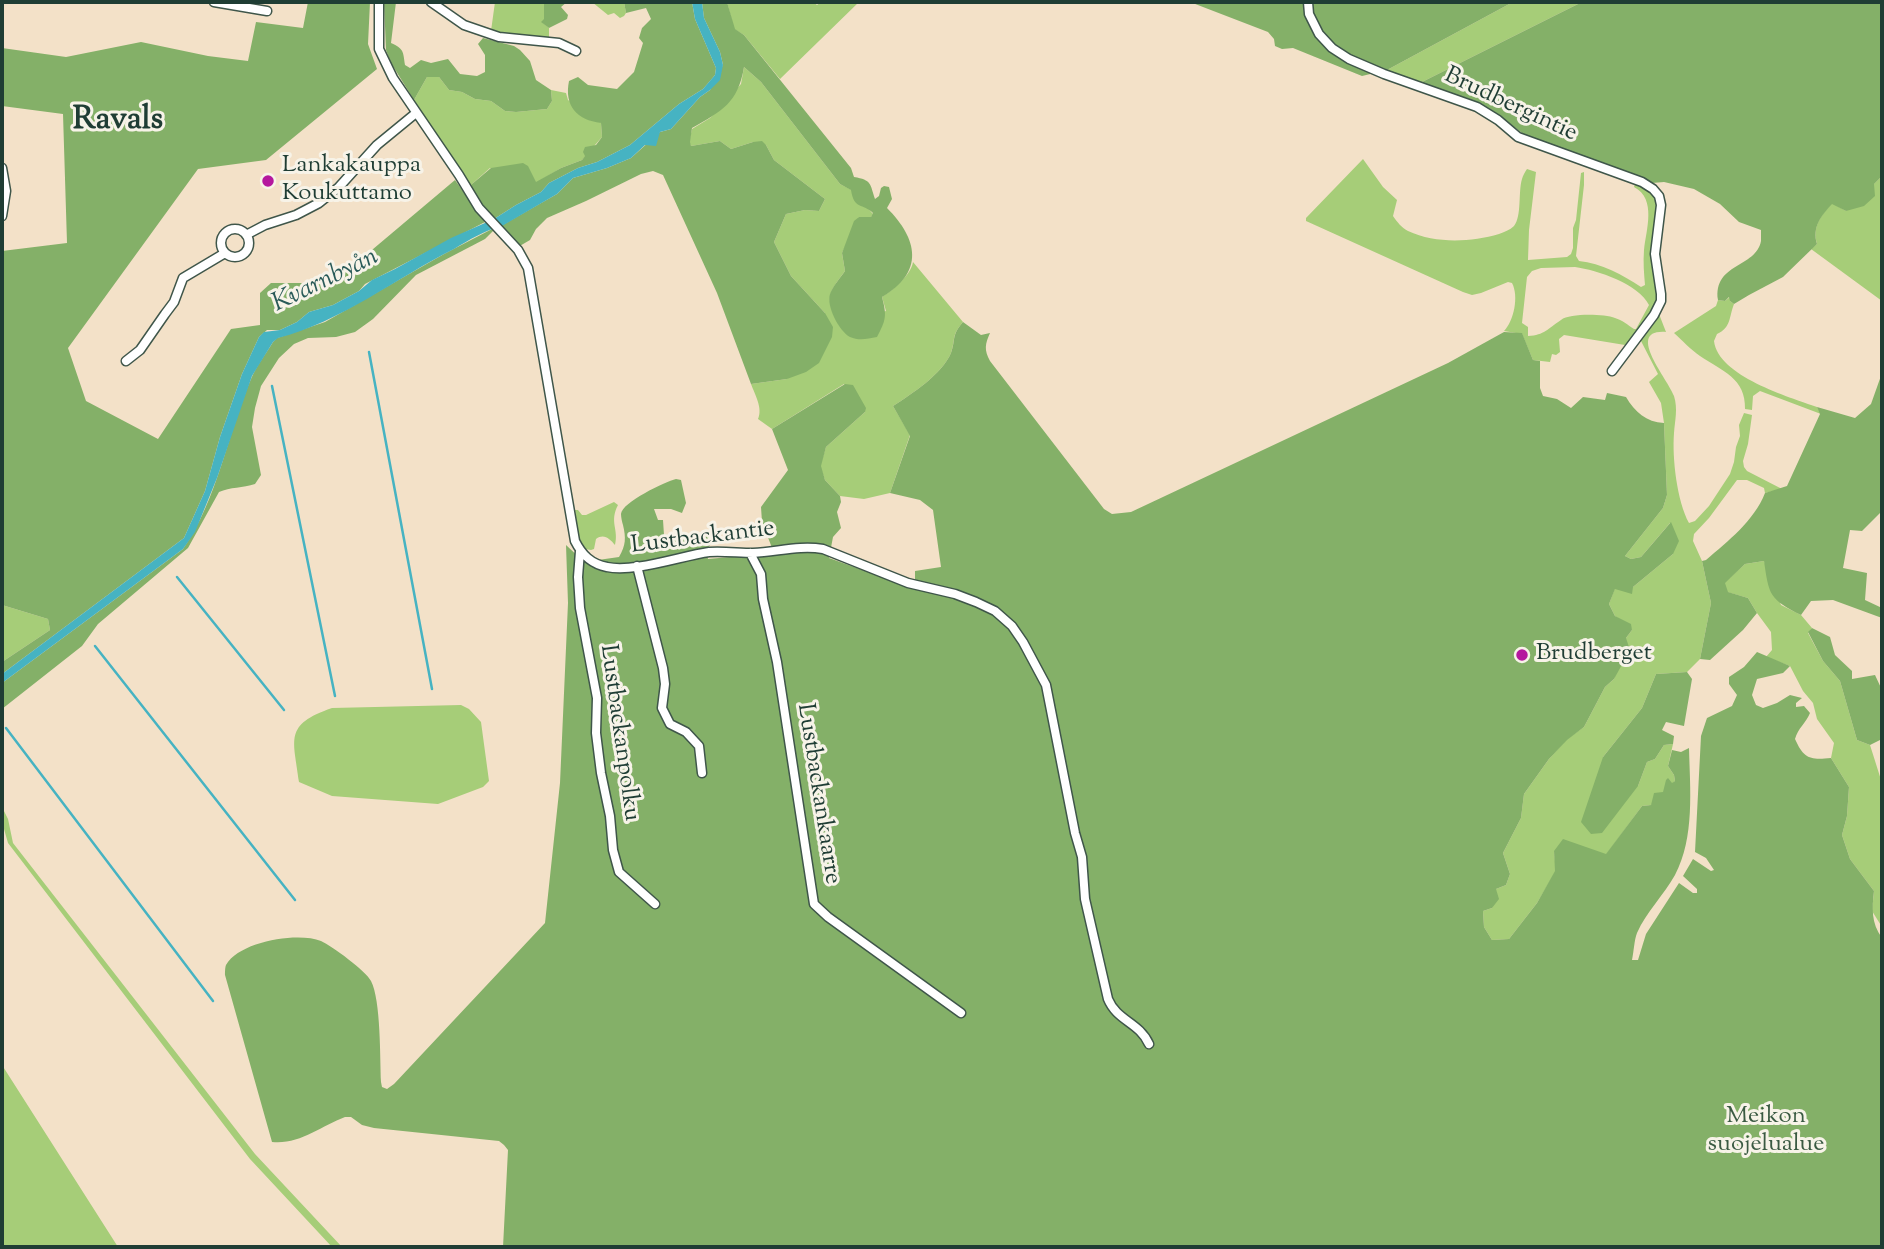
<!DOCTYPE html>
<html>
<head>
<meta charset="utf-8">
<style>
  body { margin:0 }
  #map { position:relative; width:1884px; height:1249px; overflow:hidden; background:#f3e1c8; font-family:"Sorts Mill Goudy",serif }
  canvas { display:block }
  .frame { position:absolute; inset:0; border:4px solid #1f3d34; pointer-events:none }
</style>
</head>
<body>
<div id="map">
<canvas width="1884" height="1249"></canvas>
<div class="frame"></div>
</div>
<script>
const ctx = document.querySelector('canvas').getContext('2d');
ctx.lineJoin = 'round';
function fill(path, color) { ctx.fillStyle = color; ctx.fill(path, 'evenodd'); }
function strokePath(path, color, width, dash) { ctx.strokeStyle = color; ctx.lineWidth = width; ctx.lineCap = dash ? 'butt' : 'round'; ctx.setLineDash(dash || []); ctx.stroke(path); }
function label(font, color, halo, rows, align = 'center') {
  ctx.font = font + ' "Sorts Mill Goudy",serif'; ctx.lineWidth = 6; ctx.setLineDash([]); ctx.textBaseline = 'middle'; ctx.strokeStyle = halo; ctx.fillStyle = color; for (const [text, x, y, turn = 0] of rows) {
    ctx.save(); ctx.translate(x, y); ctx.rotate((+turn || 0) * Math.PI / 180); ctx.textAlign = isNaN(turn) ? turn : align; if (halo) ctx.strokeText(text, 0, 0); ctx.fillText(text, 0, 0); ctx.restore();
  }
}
const green = new Path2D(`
  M 495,2 L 544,2 L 544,20 L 542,22 L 549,28 L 549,39 L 511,36 L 491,31 Z
  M 592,2 L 624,2 L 626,13 L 624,16 L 620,18 L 614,13 L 608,15 Z
  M 727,2 L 813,2 L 817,5 L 821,2 L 859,2 L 780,79 L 744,35 L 734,29 Z
  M 1513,2 L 1582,2 L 1420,83 L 1387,70 Z
  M 744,67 L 761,82 L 840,184 L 852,190 L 873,214 L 871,217 L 859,217 L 842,253 L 845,271 C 827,295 825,297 839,325 L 886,311 L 882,297 C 893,290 911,275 913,262 L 963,322 C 951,336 956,338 951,353 C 942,374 912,394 893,406 L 910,435 L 890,493 L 864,499 L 840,496 L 825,480 L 820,466 L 826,447 L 865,412 L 844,384 L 772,429 L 758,419 C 763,408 755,395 751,384 L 787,379 L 825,313 L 791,276 L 774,242 L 786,214 L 805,210 L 819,211 L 825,199 L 774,160 L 766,145 L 753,142 L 731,149 L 720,141 L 691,146 L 689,142 L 692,129 L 710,118 L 741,84 Z
  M 427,77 L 439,77 L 449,90 L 462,92 L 475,99 L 491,101 L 505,111 L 516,112 L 547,109 L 552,101 L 551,90 L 566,93 L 568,100 L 601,123 L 602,137 L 582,160 L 561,168 L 536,183 L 490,168 L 472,184 L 472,188 L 414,100 Z
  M 1363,159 L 1383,187 L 1397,200 L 1393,216 C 1397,222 1402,228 1408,231 C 1436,244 1471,242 1499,234 C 1504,232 1510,230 1514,226 C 1522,216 1518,192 1522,179 C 1523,175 1525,172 1527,169 L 1536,172 L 1529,230 L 1528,260 L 1567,257 L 1571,254 L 1573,248 L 1573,228 L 1576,220 L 1581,173 L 1584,172 L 1584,185 L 1576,256 L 1579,261 C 1601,263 1623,275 1641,287 L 1645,285 C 1644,274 1643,262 1644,250 C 1646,230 1657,199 1634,187 L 1635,184 C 1648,188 1654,192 1657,207 L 1657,304 L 1652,314 L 1625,345 L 1564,335 L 1559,339 L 1560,352 L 1556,355 L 1552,354 L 1550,362 L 1533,360 L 1522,334 L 1504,331 C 1514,321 1519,296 1512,283 L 1508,282 L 1481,293 L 1472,295 L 1463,292 L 1306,221 L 1306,218 ZM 1575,267 C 1597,270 1639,284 1649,305 L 1636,329 L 1634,329 C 1628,325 1622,320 1615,318 C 1604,314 1570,313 1561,320 C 1547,329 1545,335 1528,336 L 1528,327 L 1522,323 L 1527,277 L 1532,271 L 1541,268 Z
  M 1882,176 L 1882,301 L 1811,249 L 1817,244 C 1812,226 1821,216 1832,203 L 1846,211 Z
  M 1730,297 L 1730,301 L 1734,304 C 1729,317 1731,328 1717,334 L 1714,341 C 1718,376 1789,397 1817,407 L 1821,414 L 1760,391 L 1753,396 L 1752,410 L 1745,409 C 1746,378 1722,371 1700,356 C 1691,350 1682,340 1674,333 L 1716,306 L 1718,300 L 1725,301 Z
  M 1659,314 L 1666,332 C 1624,329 1668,379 1674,396 C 1678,409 1675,420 1674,433 C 1672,458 1677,501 1689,523 L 1695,521 L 1709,506 L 1730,474 L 1734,462 L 1736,447 L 1740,436 L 1739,425 L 1744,413 L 1752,415 L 1748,444 L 1743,461 L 1744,467 L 1747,471 L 1782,489 L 1765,493 L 1764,488 L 1747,480 L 1737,480 L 1709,518 L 1694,534 L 1693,541 L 1702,561 L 1711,603 L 1700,659 L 1687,672 L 1656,674 L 1642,708 L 1603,757 L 1638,786 L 1647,762 L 1655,759 L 1664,745 L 1673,744 L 1668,766 L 1674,775 L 1675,781 L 1651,805 L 1642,806 L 1606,855 L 1554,851 L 1556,871 L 1537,903 L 1509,939 L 1492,940 L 1484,927 L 1483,911 L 1492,908 L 1496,889 L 1506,885 L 1510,874 L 1503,853 L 1521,818 L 1524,794 L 1549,759 L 1567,739 L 1584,727 L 1605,687 L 1614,679 L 1626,638 L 1632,630 L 1615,616 L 1609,604 L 1615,588 L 1633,587 L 1673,554 L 1670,523 L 1641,557 L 1631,559 L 1625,556 L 1663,508 L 1667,495 L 1664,423 L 1661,403 L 1649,382 L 1658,374 L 1641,341 L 1641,337 Z
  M 614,502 L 618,505 C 609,522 619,529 615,545 C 610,539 604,533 596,539 L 594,549 L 591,550 L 585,549 L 579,539 L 575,510 L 578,510 L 582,515 L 586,515 Z
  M 1764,561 L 1781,605 L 1801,615 L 1812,628 L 1808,633 L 1823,661 L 1840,681 L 1857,740 L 1870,745 L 1882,783 L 1882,927 L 1872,911 L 1874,891 L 1850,859 L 1842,835 L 1847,816 L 1849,787 L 1831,758 L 1834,743 L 1817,719 L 1813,703 L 1803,691 L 1790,666 L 1766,657 L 1772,650 L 1771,632 L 1757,613 L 1748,598 L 1727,592 L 1724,583 L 1745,564 Z
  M 2,605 L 48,619 L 50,630 L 2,662 Z
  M 461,705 L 469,709 L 481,722 L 489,781 L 483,787 L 438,804 L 332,796 L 299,782 C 294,739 283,725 332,708 Z
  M 2,807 L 8,819 L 13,843 L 255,1154 L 342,1247 L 332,1247 L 250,1159 L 8,843 L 2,822 Z
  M 2,1065 L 118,1247 L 2,1247 Z`);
const forest = new Path2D(`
  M 308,2 L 370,2 L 368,44 L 377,69 L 266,160 L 198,169 L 68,348 L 86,401 L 158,439 L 231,329 L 260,325 L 260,293 L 271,283 L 321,283 L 347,271 L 455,180 L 485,222 L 365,284 L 359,291 L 333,305 L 309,312 L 297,322 L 280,330 L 267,330 L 259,337 L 242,374 L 220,437 L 205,491 L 184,538 L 2,674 L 2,662 L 50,630 L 48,619 L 2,605 L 2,251 L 67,243 L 63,114 L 2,106 L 2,48 L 66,57 L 141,42 L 208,56 L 248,61 L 256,22 L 303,28 Z
  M 384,2 L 396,2 L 391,43 C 404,49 403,51 405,65 L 410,68 L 421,60 L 431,63 L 448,59 L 460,74 L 477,76 L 485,72 L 485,55 L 478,44 L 483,38 L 514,46 L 520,50 L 530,61 L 536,80 L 551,90 L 552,101 L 547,109 L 516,112 L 505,111 L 491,101 L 475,99 L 462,92 L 449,90 L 439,77 L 427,77 L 414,100 L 391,63 L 386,50 Z
  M 544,2 L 567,2 L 561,7 L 568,15 L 567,19 L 549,28 L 541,22 L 544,19 Z
  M 624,2 L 692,2 L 695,19 L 716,68 L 715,75 L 710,81 L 703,89 L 679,104 L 630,145 L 597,162 L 578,168 L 549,183 L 541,192 L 516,205 L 494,219 L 483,208 L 472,188 L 472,184 L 491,168 L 523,163 L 528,166 L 536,182 L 561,168 L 582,160 L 585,156 L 583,152 L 585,147 L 596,145 L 602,137 L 601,123 C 577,120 564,106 569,81 L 578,77 L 588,85 L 617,89 L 634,72 L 643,43 L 639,38 L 642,28 L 651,19 L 646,8 L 626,13 Z
  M 702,2 L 727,2 L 735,29 L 744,35 L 851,168 L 854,177 C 872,180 870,184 875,199 L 879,196 L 881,188 L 884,186 L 889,187 L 892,199 L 887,208 C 918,239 925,272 882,297 C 887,316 886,320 877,337 C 867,339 859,341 850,337 C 839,331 826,306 830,294 C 833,286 840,278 845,271 L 842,253 L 854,221 L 859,217 L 871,217 L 873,213 C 863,203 854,210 851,190 L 840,184 L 761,82 L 744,67 C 738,103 722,111 692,128 L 690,142 L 691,146 L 720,141 L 731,149 L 753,142 L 762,141 L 766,145 L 774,160 L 825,199 L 819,211 L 805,210 L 786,214 L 774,242 L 791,276 L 825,313 L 833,327 L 832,337 L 819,363 L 806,372 L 787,379 L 751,384 L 717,293 L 663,175 L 653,171 L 641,174 L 586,201 L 547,218 L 536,229 L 530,240 L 518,247 L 499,227 L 557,194 L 573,178 L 607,168 L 631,158 L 660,132 L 671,129 L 700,97 L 710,90 L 723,65 L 720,52 L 704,18 Z
  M 1190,2 L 1513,2 L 1387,70 L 1362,76 L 1293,48 L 1282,49 L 1275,46 L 1274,39 L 1268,32 Z
  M 1582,2 L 1882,2 L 1882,176 L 1874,184 L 1875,196 L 1864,206 L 1846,211 L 1832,204 C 1821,216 1812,227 1817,244 L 1783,277 L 1749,295 L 1734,304 L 1730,301 L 1729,297 L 1725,301 L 1718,300 C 1713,263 1756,268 1761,241 C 1761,237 1761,234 1761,230 L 1739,222 L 1720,204 L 1694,189 L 1664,182 L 1652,183 L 1526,136 L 1496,113 L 1467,98 L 1420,83 Z
  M 492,229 L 494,230 L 485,239 L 416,275 L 373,319 L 355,332 L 336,337 L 308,338 L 294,344 L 279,358 L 261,386 L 255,408 L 252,427 L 261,475 L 255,484 C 243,488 230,487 219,492 L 188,548 L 98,624 L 82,646 L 2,709 L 2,683 L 183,549 C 218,498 227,435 251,379 C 256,366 266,354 273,342 L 277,338 L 325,322 L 444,254 Z
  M 963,322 L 981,335 L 990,333 C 985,344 984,350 990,361 L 1104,509 L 1112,514 L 1131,512 L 1448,363 L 1504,332 L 1522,333 L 1533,360 L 1540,361 L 1540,388 L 1543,396 L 1557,399 L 1571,408 L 1583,397 L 1605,400 L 1607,393 L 1626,397 C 1635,412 1646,422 1664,423 L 1667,495 L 1663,508 L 1625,556 L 1631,559 L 1641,557 L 1671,522 L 1679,541 L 1673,554 L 1633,587 L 1632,594 L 1615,589 L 1609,604 L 1615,616 L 1631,624 L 1632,630 L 1626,638 L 1630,650 L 1614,679 L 1605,687 L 1584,727 L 1567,740 L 1549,759 L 1524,794 L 1521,818 L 1503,853 L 1510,874 L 1506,885 L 1496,889 L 1499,899 L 1492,908 L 1483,911 L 1484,927 L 1492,940 L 1509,939 L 1537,903 L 1555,871 L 1554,851 L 1563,839 L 1606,854 L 1642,806 L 1651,805 L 1654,793 L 1663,792 L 1666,780 L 1668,778 L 1672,783 L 1675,781 L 1674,775 L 1668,766 L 1672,750 L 1681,752 L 1689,748 C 1690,789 1695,837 1675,875 C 1664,895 1646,912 1637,933 C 1634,941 1634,951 1632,960 L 1638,960 L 1646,934 L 1679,883 L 1693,893 L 1697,893 L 1697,889 L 1683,876 L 1693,859 L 1711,871 L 1714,870 L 1706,858 L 1695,852 L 1701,736 L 1707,718 L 1732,706 L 1737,695 L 1729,684 L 1729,677 L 1744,667 L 1757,652 L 1790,666 L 1783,673 L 1757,679 L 1752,695 L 1756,705 L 1763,708 L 1777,703 L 1790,695 L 1802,698 L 1796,703 L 1796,707 L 1804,706 L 1810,713 C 1806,723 1798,728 1795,739 C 1804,759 1810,760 1831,758 L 1849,787 L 1847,816 L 1842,835 L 1850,859 L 1874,891 C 1872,908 1871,923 1882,938 L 1882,1247 L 503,1247 L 508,1150 L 504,1145 L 499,1141 L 374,1128 L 362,1125 L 351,1117 L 345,1117 C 321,1126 299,1145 272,1142 L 225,975 C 225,973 225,967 226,965 C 240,941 298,932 321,941 C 332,946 366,971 371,981 C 381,1000 380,1059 381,1082 L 382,1087 L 387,1089 L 394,1084 L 545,923 L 560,783 L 568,603 L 566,545 L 584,562 L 619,557 C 626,545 626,538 623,525 C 622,522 621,517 621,514 C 622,502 665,482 676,479 L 681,480 L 686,503 L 682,513 L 671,509 L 654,509 L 658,520 L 663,520 L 664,535 L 713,533 L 711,544 L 706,550 L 708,559 L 774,553 L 762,522 L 761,507 L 788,470 L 772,429 L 845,384 L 853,385 L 866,408 L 865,412 L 826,447 L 821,466 L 825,480 L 840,496 L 841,502 L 837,512 L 841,528 L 833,537 L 829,558 L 915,589 L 915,571 L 941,567 L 933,510 L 920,500 L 890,493 L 910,436 L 893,406 C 912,394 942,374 951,353 C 956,339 951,336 963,322 Z
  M 1882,373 L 1882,511 L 1862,531 L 1850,530 L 1843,568 L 1867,573 L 1865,600 L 1882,608 L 1882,618 L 1833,600 L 1811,601 L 1801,615 C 1769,599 1769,595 1764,561 L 1745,564 L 1725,583 L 1728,592 L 1748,598 L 1757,613 L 1743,630 L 1710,660 L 1700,659 L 1711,603 L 1702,561 L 1706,560 C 1728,541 1754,521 1765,493 L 1787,486 L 1820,414 L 1817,407 L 1855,418 L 1871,404 Z
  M 1812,628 L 1830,637 L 1835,655 L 1852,671 L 1852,679 L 1875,675 L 1882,690 L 1882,739 L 1870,745 L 1857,740 L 1840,681 L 1823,661 L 1808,632 Z
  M 1687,672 L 1692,679 L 1684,726 L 1666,722 L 1662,730 L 1674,736 L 1673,744 L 1664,745 L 1655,759 L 1647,762 L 1638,786 L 1602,833 L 1591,834 L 1581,822 L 1603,757 L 1642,708 L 1656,674 Z`);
const water = new Path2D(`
  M 692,2 L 702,2 L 704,18 L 720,52 L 723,65 L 720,80 L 710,90 L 700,97 L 671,129 L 660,132 L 656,146 L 645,145 L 631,158 L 607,168 L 573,178 L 557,194 L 502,226 C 485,230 469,240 454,249 C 396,278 341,322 278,338 L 273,342 L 252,376 L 217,478 L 195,532 L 183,549 L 2,683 L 2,674 L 184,538 L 205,491 L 220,437 L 242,374 L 253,350 L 259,337 L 264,332 L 280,330 L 297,322 L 309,312 L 333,305 L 359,291 L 372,280 L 395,269 L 451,238 L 494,219 L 516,205 L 541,192 L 549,183 L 578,168 L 597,162 L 630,145 L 679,104 L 703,89 L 715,75 L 716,68 L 695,19 Z`);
const stream = new Path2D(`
  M 369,352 L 432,689
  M 272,386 L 335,696
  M 177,577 L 284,710
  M 95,646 L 295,900
  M 6,728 L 213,1001`);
const minor = new Path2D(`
  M 214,2 L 267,11
  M 379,2 L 379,49 L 393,78 L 459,175 L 479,208 L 518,250 L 528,268 L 575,541 C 582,555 591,564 607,567 C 633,573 681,556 709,552 C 724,551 739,553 753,553 C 777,552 799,545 823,549 L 908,583 L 955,594 L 976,602 L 995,611 L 1012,626 L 1023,642 L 1046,685 L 1075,833 L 1082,857 L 1085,899 L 1108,999 C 1117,1021 1139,1022 1149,1044
  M 431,2 L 464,25 L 499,37 L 559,43 L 576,51
  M 1308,2 L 1309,14 L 1319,34 L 1332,48 L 1349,59 L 1384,74 L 1477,107 L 1498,120 L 1518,137 L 1642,182 L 1653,189 L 1659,196 L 1661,205 L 1655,254 L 1661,294 L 1661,301 L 1654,315 L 1612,371
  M 2,168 L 6,191 L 2,216
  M221 243a14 14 0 1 1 28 0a14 14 0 1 1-28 0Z
  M 246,235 L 265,225 L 296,215 L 319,203 L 339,187 L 377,145 L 416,113
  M 126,361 L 140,350 L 165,314 L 174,302 L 183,278 L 225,253
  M 580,551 L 578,577 L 580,608 L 597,698 L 596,733 L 601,773 L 610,816 L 613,850 L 619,872 L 655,904
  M 750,553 L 761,574 L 763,599 L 777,662 L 814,904 L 828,917 L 961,1013
  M 637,566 L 663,668 L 665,684 L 662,708 L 670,724 L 686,732 L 699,746 L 702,773`);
const markers = [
  [268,181,7,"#b5179e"],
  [1522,655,7,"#b5179e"]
];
const streetNames = [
  ["Brudbergintie",1510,106,25],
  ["Lustbackantie",703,539,-7],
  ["Lustbackanpolku",618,733,82],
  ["Lustbackankaarre",817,794,81]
];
const poiNames = [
  ["Lankakauppa",282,167],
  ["Koukuttamo",282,195],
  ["Brudberget",1536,655]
];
const parkNames = [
  ["Meikon",1766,1118],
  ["suojelualue",1766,1146]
];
const waterNames = [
  ["Kvarnbyån",326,282,-26]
];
const districtNames = [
  ["Ravals",118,123]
];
fill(green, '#a6cd78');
fill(forest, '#84b068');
fill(water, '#46b3c2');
strokePath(stream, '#46b3c2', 2.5);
strokePath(minor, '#3f564a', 11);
strokePath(minor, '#fff', 8);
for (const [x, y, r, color] of markers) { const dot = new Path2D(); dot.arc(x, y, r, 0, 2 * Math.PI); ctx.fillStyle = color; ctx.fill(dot); strokePath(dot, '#f7f3e8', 2.5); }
label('24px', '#1f3d34', '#f7f3e8', streetNames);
label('24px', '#1f3d34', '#f7f3e8', poiNames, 'left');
label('24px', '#3a5a42', '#f7f3e8', parkNames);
label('italic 26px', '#295a58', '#f7f3e8', waterNames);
label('bold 32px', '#1f3d34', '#f7f3e8', districtNames);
</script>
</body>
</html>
